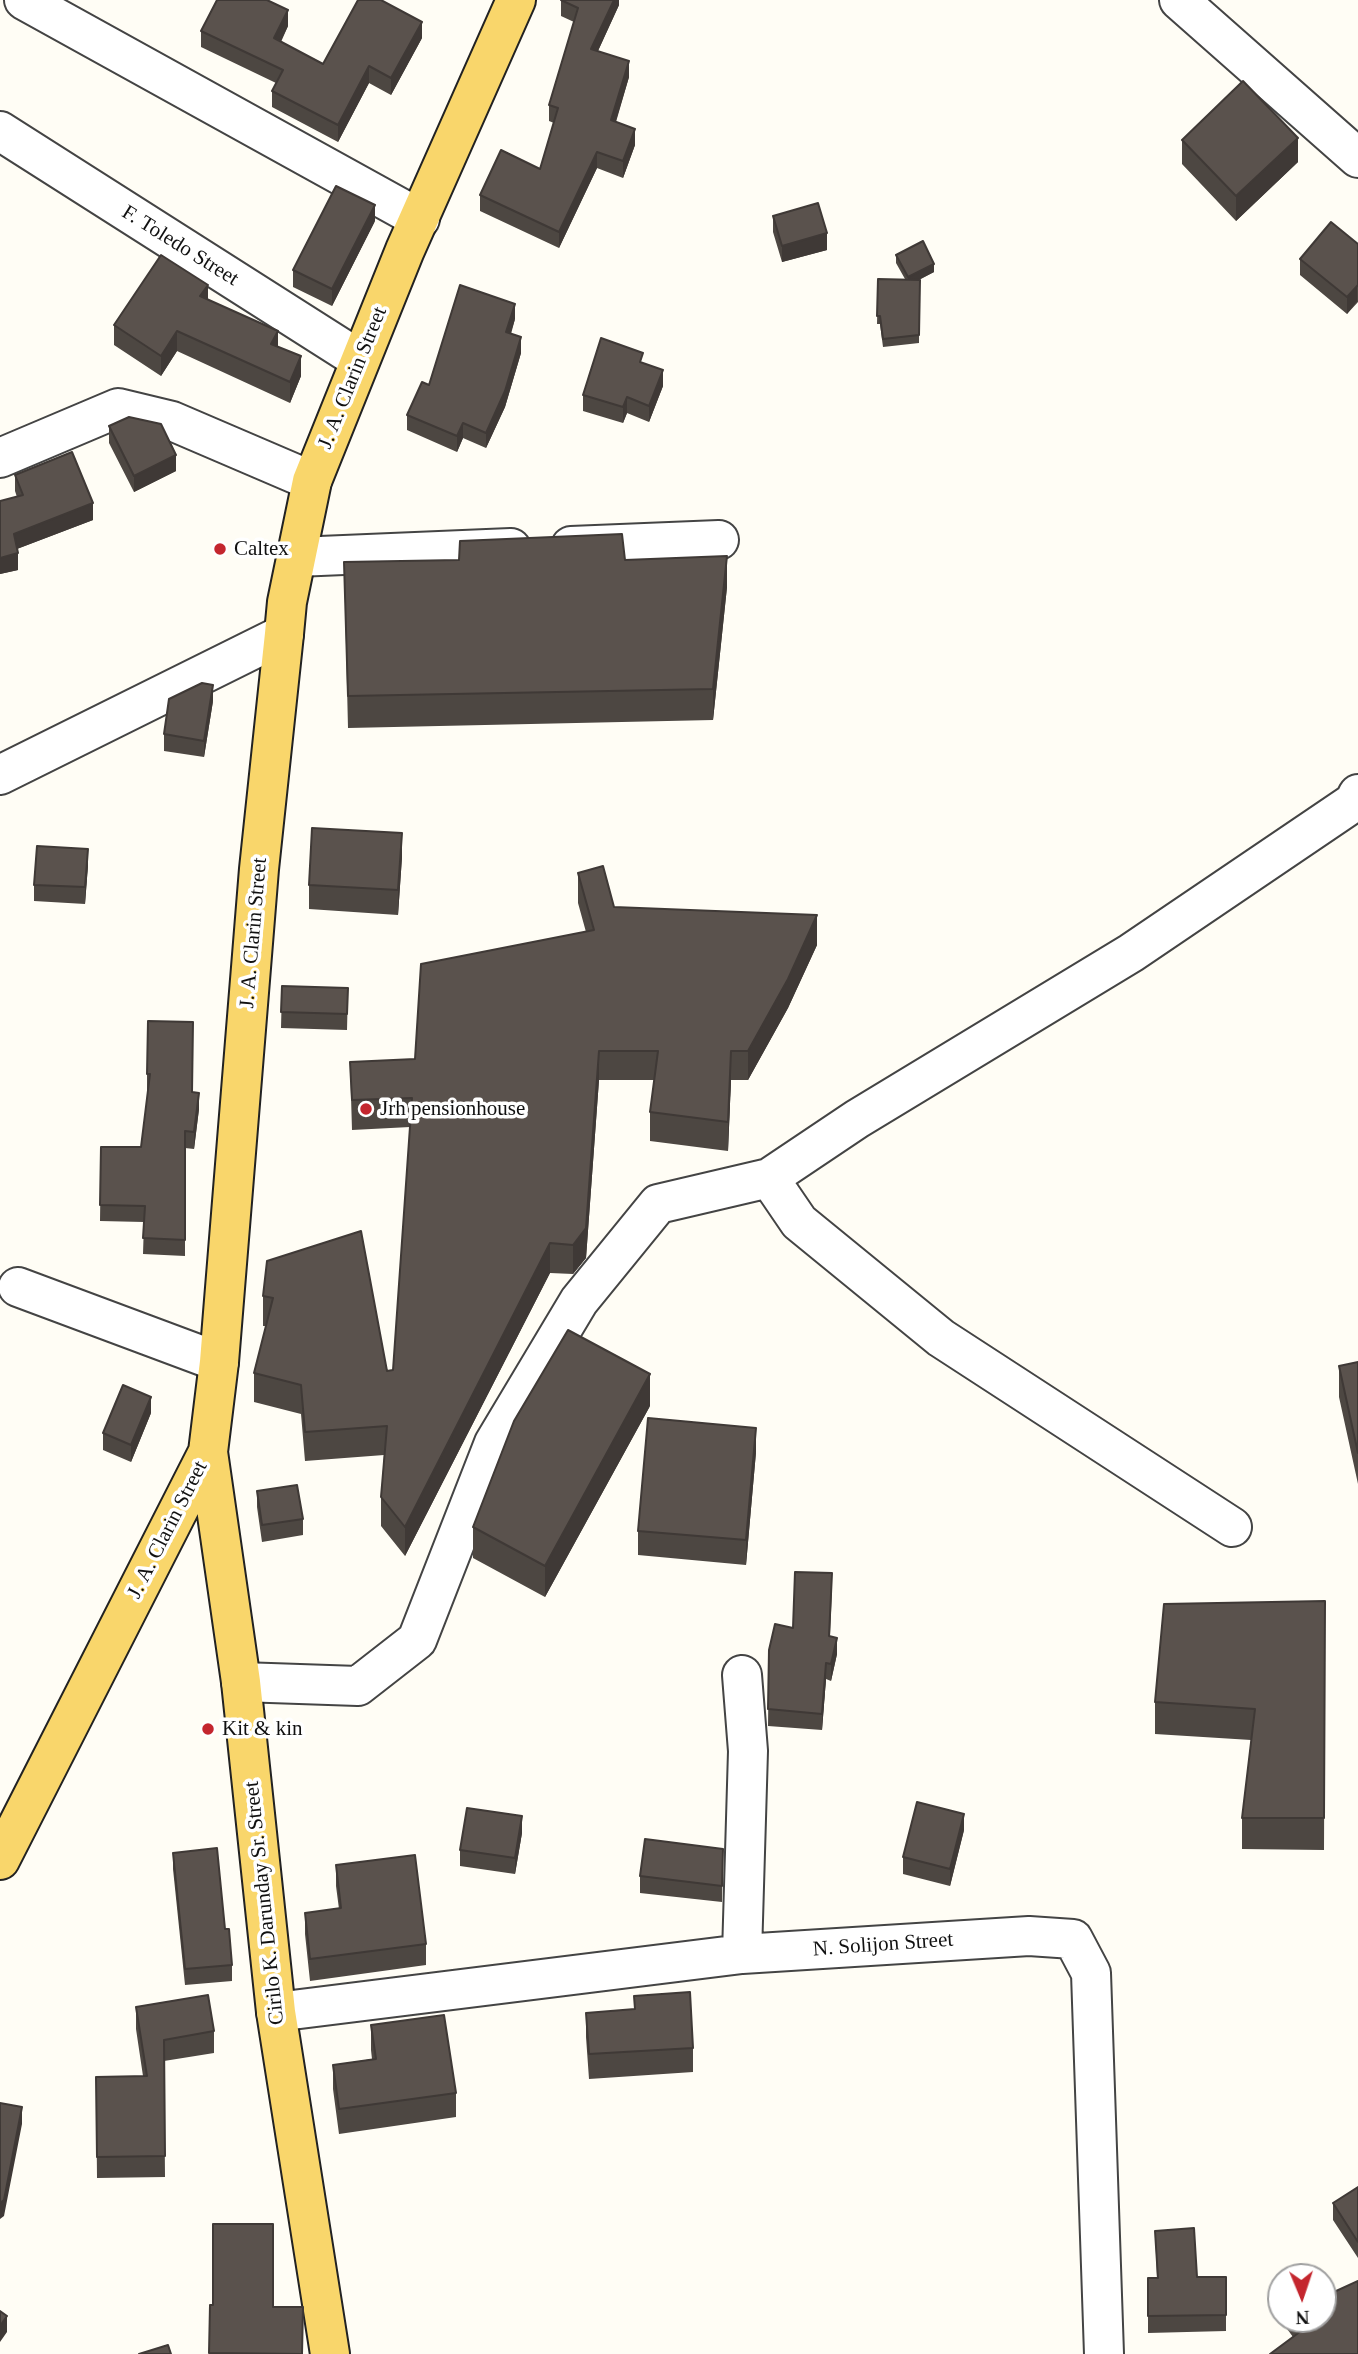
<!DOCTYPE html>
<html>
<head>
<meta charset="utf-8">
<style>
  body { margin:0 }
  #map { position:relative; width:1358px; height:2354px; overflow:hidden; background:#fffdf5; font-family:Georgia,serif }
  canvas { display:block }
  .north { position:absolute; left:1267px; top:2263px; width:70px; height:70px; box-sizing:border-box; background:#fff; border:2px solid #a0a0a0; border-radius:50%; rotate:178deg; font-size:19px; font-weight:700; line-height:28px; text-align:center; color:#111 }
  .north::after { content:''; display:block; margin:auto; width:24px; height:32px; background:#c4262e; clip-path:polygon(50% 0,100% 100%,50% 72%,0 100%) }
</style>
</head>
<body>
<div id="map">
<canvas width="1358" height="2354"></canvas>
<div class="north">N</div>
</div>
<script>
const ctx = document.querySelector('canvas').getContext('2d');
ctx.lineJoin = 'round';
function strokePath(path, color, width, dash) { ctx.strokeStyle = color; ctx.lineWidth = width; ctx.lineCap = dash ? 'butt' : 'round'; ctx.setLineDash(dash || []); ctx.stroke(path); }
function fill(path, color) { ctx.fillStyle = color; ctx.fill(path, 'evenodd'); }
function label(font, color, halo, rows, align = 'center') {
  ctx.font = font + ' Georgia,serif'; ctx.lineWidth = 7; ctx.setLineDash([]); ctx.textBaseline = 'middle'; ctx.strokeStyle = halo; ctx.fillStyle = color; for (const [text, x, y, turn = 0] of rows) {
    ctx.save(); ctx.translate(x, y); ctx.rotate((+turn || 0) * Math.PI / 180); ctx.textAlign = isNaN(turn) ? turn : align; if (halo) ctx.strokeText(text, 0, 0); ctx.fillText(text, 0, 0); ctx.restore();
  }
}
const minor = new Path2D(`
  M 24,0 L 420,219
  M 1179,0 L 1358,158
  M 0,131 L 360,360
  M 0,458 L 118,408 L 172,421 L 312,481
  M 571,546 L 719,540
  M 296,557 L 511,548
  M 0,775 L 284,634
  M 769,1178 L 799,1222 L 941,1338 L 1232,1527
  M 18,1287 L 219,1362
  M 241,1682 L 358,1686 L 417,1640 L 494,1443 L 579,1301 L 658,1204 L 769,1178 L 857,1119 L 1131,953 L 1354,802 L 1358,794
  M 742,1954 L 748,1751 L 742,1675
  M 276,2012 L 742,1954 L 1029,1936 L 1073,1939 L 1091,1973 L 1104,2354`);
const major = new Path2D(`
  M 208,1452 L 241,1682 L 276,2012 L 330,2354
  M 0,1860 L 208,1452 L 219,1362 L 259,869 L 284,634 L 287,602 L 312,481 L 405,250 L 516,0`);
const wall = new Path2D(`
  M 561,0 L 619,0 L 619,5 L 598,51 L 629,77 L 616,122 L 635,145 L 623,178 L 597,168 L 559,248 L 480,211 L 480,195 L 540,169 L 554,123 L 549,121 L 549,105 L 574,22 L 561,16 Z
  M 288,26 L 281,42 L 323,64 L 422,38 L 391,95 L 369,83 L 338,142 L 272,107 L 272,91 L 276,83 L 201,47 L 201,31 Z
  M 1182,140 L 1298,162 L 1236,221 L 1182,164 Z
  M 773,216 L 827,250 L 782,262 L 773,232 Z
  M 375,221 L 332,306 L 293,287 L 293,270 Z
  M 1358,244 L 1358,302 L 1347,314 L 1300,275 L 1300,259 Z
  M 896,255 L 934,272 L 919,280 L 919,343 L 883,347 L 880,324 L 877,324 L 878,279 L 905,279 L 896,263 Z
  M 208,300 L 278,347 L 301,376 L 290,403 L 177,351 L 161,376 L 114,345 L 114,325 Z
  M 515,319 L 511,334 L 521,353 L 505,407 L 486,448 L 463,438 L 457,452 L 407,430 L 407,415 L 429,385 Z
  M 643,363 L 663,386 L 649,422 L 627,413 L 623,423 L 583,411 L 583,395 Z
  M 109,426 L 176,471 L 134,492 L 109,443 Z
  M 15,475 L 93,520 L 17,549 L 18,570 L 0,574 L 17,497 L 15,491 Z
  M 625,560 L 727,587 L 713,720 L 348,728 L 344,562 Z
  M 213,701 L 204,757 L 164,751 L 164,734 Z
  M 402,857 L 398,915 L 309,909 L 309,885 Z
  M 88,865 L 85,904 L 34,901 L 34,885 Z
  M 578,873 L 614,907 L 817,945 L 788,1008 L 748,1080 L 731,1080 L 728,1151 L 650,1141 L 650,1112 L 654,1080 L 599,1080 L 586,1258 L 573,1274 L 550,1273 L 405,1556 L 381,1526 L 381,1497 L 384,1455 L 305,1461 L 301,1414 L 254,1402 L 254,1373 L 266,1326 L 263,1326 L 263,1296 L 267,1261 L 387,1371 L 393,1370 L 410,1127 L 352,1130 L 350,1062 L 415,1059 L 586,932 L 578,903 Z
  M 282,986 L 348,988 L 347,1030 L 281,1028 Z
  M 148,1021 L 192,1092 L 199,1109 L 194,1149 L 185,1148 L 185,1256 L 143,1254 L 144,1222 L 100,1221 L 101,1147 L 141,1147 L 148,1090 L 147,1090 L 147,1074 Z
  M 1358,1362 L 1358,1484 L 1339,1397 L 1339,1366 Z
  M 650,1406 L 545,1597 L 473,1558 L 473,1527 Z
  M 151,1413 L 131,1462 L 103,1450 L 103,1433 Z
  M 756,1452 L 746,1565 L 638,1555 L 638,1531 Z
  M 257,1491 L 303,1519 L 303,1535 L 262,1542 L 257,1507 Z
  M 832,1589 L 830,1636 L 837,1654 L 831,1681 L 826,1679 L 822,1730 L 768,1726 L 769,1650 Z
  M 1325,1601 L 1324,1850 L 1242,1849 L 1242,1818 L 1251,1740 L 1155,1734 L 1155,1702 Z
  M 964,1830 L 950,1886 L 903,1874 L 903,1857 Z
  M 522,1833 L 515,1874 L 460,1866 L 460,1850 Z
  M 723,1849 L 722,1902 L 640,1893 L 640,1876 Z
  M 173,1853 L 225,1929 L 232,1965 L 232,1981 L 185,1985 L 173,1869 Z
  M 336,1865 L 426,1944 L 426,1965 L 310,1981 L 305,1934 L 305,1913 L 339,1909 L 336,1886 Z
  M 136,2007 L 214,2031 L 214,2053 L 164,2061 L 165,2177 L 97,2178 L 96,2077 L 143,2076 L 136,2029 Z
  M 586,2013 L 693,2048 L 693,2072 L 589,2079 L 586,2037 Z
  M 371,2025 L 456,2093 L 456,2117 L 339,2134 L 333,2089 L 333,2065 L 372,2059 L 371,2050 Z
  M 1358,2187 L 1358,2258 L 1333,2220 L 1333,2203 Z
  M 1155,2231 L 1197,2277 L 1226,2277 L 1226,2331 L 1148,2333 L 1148,2278 L 1157,2278 Z
  M 1281,2290 L 1281,2319 L 1323,2319 L 1358,2354 L 1293,2337 L 1274,2311 L 1274,2294 Z`);
const shadedWall = new Path2D(`
  M 614,0 L 619,0 L 619,5 L 591,66 L 591,49 Z
  M 288,10 L 288,26 L 274,55 L 274,38 Z
  M 422,22 L 422,38 L 391,95 L 391,78 Z
  M 629,61 L 629,77 L 611,137 L 611,120 Z
  M 369,66 L 369,83 L 338,142 L 338,125 Z
  M 635,129 L 635,145 L 623,178 L 623,161 Z
  M 1298,138 L 1298,162 L 1236,221 L 1236,196 Z
  M 597,152 L 597,168 L 559,248 L 559,232 Z
  M 375,205 L 375,221 L 332,306 L 332,289 Z
  M 827,233 L 827,250 L 782,262 L 782,246 Z
  M 934,264 L 934,272 L 908,285 L 908,277 Z
  M 208,285 L 208,305 L 200,296 Z
  M 1357,285 L 1357,301 L 1347,314 L 1347,297 Z
  M 515,304 L 515,319 L 506,348 L 506,332 Z
  M 177,331 L 177,351 L 161,376 L 161,356 Z
  M 278,331 L 278,351 L 271,344 Z
  M 521,337 L 521,353 L 505,407 L 486,448 L 486,433 Z
  M 301,356 L 301,376 L 290,403 L 290,382 Z
  M 663,370 L 663,386 L 649,422 L 649,406 Z
  M 627,397 L 627,413 L 623,423 L 623,407 Z
  M 463,423 L 463,438 L 457,452 L 457,436 Z
  M 176,455 L 176,471 L 134,492 L 134,476 Z
  M 93,503 L 93,520 L 14,550 L 14,534 Z
  M 18,553 L 18,570 L 0,574 L 0,558 Z
  M 727,556 L 727,587 L 713,720 L 713,689 Z
  M 213,685 L 213,701 L 204,757 L 204,741 Z
  M 402,833 L 402,857 L 398,915 L 398,890 Z
  M 88,849 L 88,865 L 85,904 L 85,887 Z
  M 817,915 L 817,945 L 788,1008 L 748,1080 L 748,1051 Z
  M 599,1051 L 599,1080 L 586,1258 L 573,1274 L 573,1245 Z
  M 731,1051 L 731,1080 L 728,1151 L 728,1122 Z
  M 199,1093 L 199,1109 L 194,1149 L 194,1132 Z
  M 550,1243 L 550,1273 L 405,1556 L 405,1527 Z
  M 650,1374 L 650,1406 L 545,1597 L 545,1566 Z
  M 151,1397 L 151,1413 L 131,1462 L 131,1445 Z
  M 756,1428 L 756,1452 L 746,1565 L 746,1540 Z
  M 837,1638 L 837,1654 L 831,1681 L 831,1664 Z
  M 826,1663 L 826,1679 L 822,1730 L 822,1714 Z
  M 964,1814 L 964,1830 L 950,1886 L 950,1869 Z
  M 522,1816 L 522,1833 L 515,1874 L 515,1858 Z
  M 22,2107 L 22,2124 L 4,2216 L 0,2219 L 0,2203 Z
  M 7,2316 L 7,2332 L 0,2342 L 0,2326 Z`);
const building = new Path2D(`
  M 217,0 L 267,0 L 288,10 L 274,38 L 323,64 L 358,0 L 381,0 L 422,22 L 391,78 L 369,66 L 338,125 L 272,91 L 283,70 L 201,31 Z
  M 561,0 L 614,0 L 591,49 L 629,61 L 611,120 L 635,129 L 623,161 L 597,152 L 559,232 L 480,195 L 501,150 L 540,169 L 558,108 L 549,105 L 578,8 Z
  M 1243,81 L 1298,138 L 1236,196 L 1182,140 Z
  M 336,186 L 375,205 L 332,289 L 293,270 Z
  M 818,203 L 827,233 L 782,246 L 773,216 Z
  M 1331,222 L 1358,244 L 1358,285 L 1347,297 L 1300,259 Z
  M 923,241 L 934,264 L 908,277 L 896,255 Z
  M 161,255 L 208,285 L 200,296 L 278,331 L 271,344 L 301,356 L 290,382 L 177,331 L 161,356 L 114,325 Z
  M 878,279 L 920,280 L 919,335 L 883,339 L 880,316 L 877,316 Z
  M 460,285 L 515,304 L 506,332 L 521,337 L 505,391 L 486,433 L 463,423 L 457,436 L 407,415 L 422,382 L 429,385 Z
  M 601,338 L 643,353 L 640,362 L 663,370 L 649,406 L 627,397 L 623,407 L 583,395 Z
  M 129,417 L 161,424 L 176,455 L 134,476 L 109,426 Z
  M 72,452 L 93,503 L 14,534 L 18,553 L 0,558 L 0,501 L 23,495 L 15,475 Z
  M 622,534 L 625,560 L 727,556 L 713,689 L 348,696 L 344,562 L 459,560 L 460,541 Z
  M 202,683 L 213,685 L 204,741 L 164,734 L 169,699 Z
  M 312,828 L 402,833 L 398,890 L 309,885 Z
  M 37,846 L 88,849 L 85,887 L 34,885 Z
  M 603,866 L 614,907 L 817,915 L 788,979 L 748,1051 L 731,1051 L 728,1122 L 650,1112 L 658,1051 L 599,1051 L 586,1228 L 573,1245 L 550,1243 L 405,1527 L 381,1497 L 387,1426 L 305,1432 L 301,1385 L 254,1373 L 273,1298 L 263,1296 L 267,1261 L 361,1231 L 387,1371 L 393,1370 L 412,1098 L 352,1100 L 350,1062 L 415,1059 L 421,964 L 594,930 L 578,873 Z
  M 282,986 L 348,988 L 347,1014 L 281,1012 Z
  M 148,1021 L 193,1022 L 192,1092 L 199,1093 L 194,1132 L 185,1131 L 185,1240 L 143,1238 L 145,1206 L 100,1205 L 101,1147 L 141,1147 L 150,1074 L 147,1074 Z
  M 568,1330 L 650,1374 L 545,1566 L 473,1527 L 514,1421 Z
  M 1358,1362 L 1358,1453 L 1339,1366 Z
  M 123,1385 L 151,1397 L 131,1445 L 103,1433 Z
  M 648,1418 L 756,1428 L 746,1540 L 638,1531 Z
  M 297,1485 L 303,1519 L 262,1525 L 257,1491 Z
  M 795,1572 L 832,1573 L 829,1636 L 837,1638 L 831,1664 L 826,1663 L 822,1714 L 768,1709 L 769,1650 L 775,1624 L 793,1628 Z
  M 1325,1601 L 1324,1818 L 1242,1818 L 1255,1709 L 1155,1702 L 1164,1604 Z
  M 917,1802 L 964,1814 L 950,1869 L 903,1857 Z
  M 467,1808 L 522,1816 L 515,1858 L 460,1850 Z
  M 645,1839 L 723,1849 L 722,1886 L 640,1876 Z
  M 217,1848 L 225,1929 L 229,1929 L 232,1965 L 185,1969 L 173,1853 Z
  M 415,1855 L 426,1944 L 310,1959 L 305,1913 L 341,1908 L 336,1865 Z
  M 690,1992 L 693,2048 L 589,2054 L 586,2013 L 635,2009 L 634,1996 Z
  M 208,1995 L 214,2031 L 164,2040 L 165,2156 L 97,2157 L 96,2077 L 147,2076 L 136,2007 Z
  M 444,2015 L 456,2093 L 339,2109 L 333,2065 L 376,2059 L 371,2025 Z
  M 0,2103 L 22,2107 L 4,2200 L 0,2203 Z
  M 1358,2187 L 1358,2242 L 1333,2203 Z
  M 213,2224 L 273,2224 L 273,2307 L 303,2307 L 302,2354 L 209,2353 L 210,2305 L 213,2305 Z
  M 1194,2228 L 1197,2277 L 1226,2277 L 1226,2315 L 1148,2316 L 1148,2278 L 1158,2278 L 1155,2231 Z
  M 1358,2281 L 1358,2354 L 1270,2354 L 1301,2331 L 1292,2319 L 1323,2319 L 1323,2297 Z
  M 1281,2290 L 1281,2303 L 1274,2294 Z
  M 0,2311 L 7,2316 L 0,2326 Z
  M 168,2345 L 171,2354 L 139,2354 Z`);
const markers = [
  [220,549,7,"#c4262e"],
  [366,1109,7,"#c4262e"],
  [208,1729,7,"#c4262e"]
];
const streetNames = [
  ["F. Toledo Street",180,246,32],
  ["J. A. Clarin Street",353,378,-68],
  ["J. A. Clarin Street",254,933,-85],
  ["J. A. Clarin Street",168,1530,-63],
  ["Cirilo K. Darunday Sr. Street",265,1903,-96],
  ["N. Solijon Street",883,1945,-4]
];
const poiNames = [
  ["Caltex",234,549],
  ["Jrh pensionhouse",380,1109],
  ["Kit & kin",222,1729]
];
strokePath(minor, '#444', 42);
strokePath(major, '#222', 42);
strokePath(minor, '#fff', 38);
strokePath(major, '#f9d66b', 38);
fill(wall, '#4d4742');
fill(shadedWall, '#3f3936');
fill(building, '#5a524d');
strokePath(building, '#3f3936', 2);
for (const [x, y, r, color] of markers) { const dot = new Path2D(); dot.arc(x, y, r, 0, 2 * Math.PI); ctx.fillStyle = color; ctx.fill(dot); strokePath(dot, '#fff', 2.5); }
label('21px', '#111', '#fff', streetNames);
label('21px', '#111', '#fff', poiNames, 'left');
</script>
</body>
</html>
